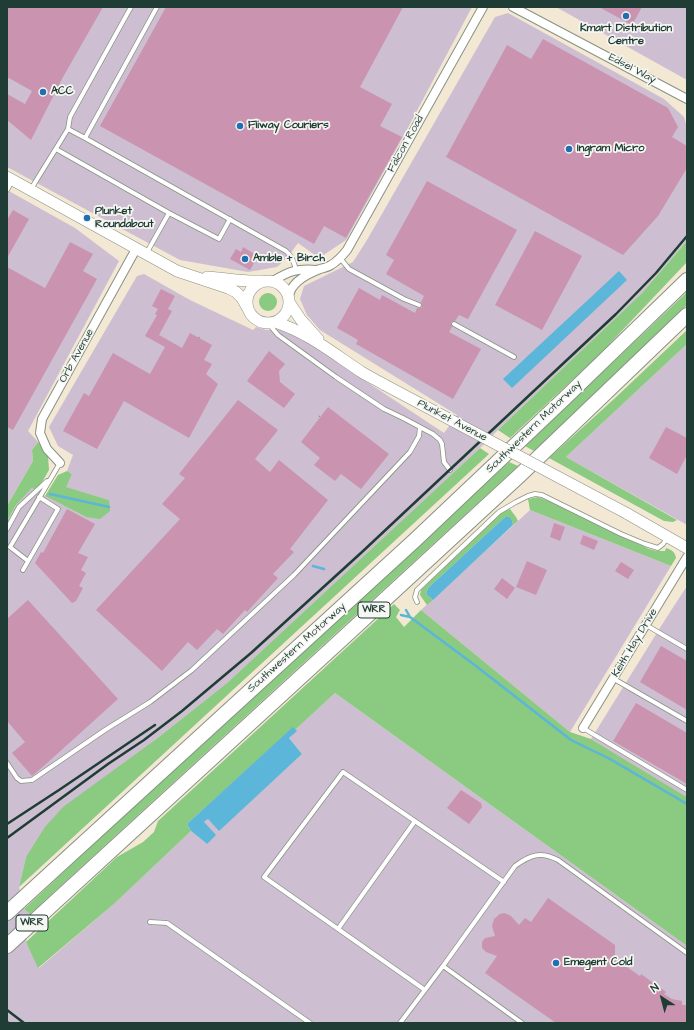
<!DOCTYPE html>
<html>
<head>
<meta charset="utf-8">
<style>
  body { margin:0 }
  #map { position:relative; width:694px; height:1030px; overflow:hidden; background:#f2e8d3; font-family:"Architects Daughter",sans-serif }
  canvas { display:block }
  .frame { position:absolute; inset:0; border:8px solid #1f3d34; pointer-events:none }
  .north { position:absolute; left:642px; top:978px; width:40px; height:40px; -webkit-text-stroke:3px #f6f6f2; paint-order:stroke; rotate:324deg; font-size:11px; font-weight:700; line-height:16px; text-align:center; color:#1f3d34 }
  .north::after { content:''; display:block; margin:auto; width:14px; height:18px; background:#1f3d34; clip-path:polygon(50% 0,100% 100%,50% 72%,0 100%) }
</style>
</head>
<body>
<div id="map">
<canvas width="694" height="1030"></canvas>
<div class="frame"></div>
<div class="north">N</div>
</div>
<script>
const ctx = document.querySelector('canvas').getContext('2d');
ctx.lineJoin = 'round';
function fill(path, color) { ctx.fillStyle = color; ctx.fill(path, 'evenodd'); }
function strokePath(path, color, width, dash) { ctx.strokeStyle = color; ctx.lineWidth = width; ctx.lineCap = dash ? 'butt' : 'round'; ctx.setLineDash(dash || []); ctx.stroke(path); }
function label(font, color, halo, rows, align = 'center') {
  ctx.font = font + ' "Architects Daughter",sans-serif'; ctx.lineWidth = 3.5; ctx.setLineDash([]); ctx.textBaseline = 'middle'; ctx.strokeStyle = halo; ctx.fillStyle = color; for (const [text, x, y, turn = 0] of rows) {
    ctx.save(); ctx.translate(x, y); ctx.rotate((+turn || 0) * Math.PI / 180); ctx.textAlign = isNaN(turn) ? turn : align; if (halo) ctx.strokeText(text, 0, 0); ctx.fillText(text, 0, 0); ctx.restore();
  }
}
const industrial = new Path2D(`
  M 7,7 L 472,7 L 403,137 L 346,240 L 319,258 L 298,243 L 287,258 L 277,267 L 248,272 L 180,260 L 7,167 Z
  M 556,7 L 687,7 L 687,80 Z
  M 508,13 L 664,99 L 684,117 L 687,127 L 687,241 L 642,293 L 498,430 L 480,448 L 227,683 L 155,740 L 26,857 L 19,887 L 24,909 L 30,914 L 26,942 L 39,968 L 115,903 L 191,831 L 207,844 L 204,822 L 208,819 L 219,830 L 302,754 L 289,738 L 296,731 L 295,730 L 335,693 L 687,946 L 687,1023 L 7,1023 L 7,521 L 16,505 L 32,488 L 45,496 L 86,517 L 109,500 L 65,487 L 72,474 L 67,471 L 73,455 L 58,446 L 49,427 L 137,276 L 144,274 L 190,300 L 253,330 L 256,327 L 266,330 L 282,329 L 296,335 L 444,433 L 457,415 L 320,330 L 307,315 L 300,299 L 304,286 L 353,262 L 367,240 L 495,17 Z
  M 7,190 L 75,228 L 119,261 L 28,431 L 38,442 L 32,450 L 33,461 L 7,506 Z
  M 687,344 L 687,525 L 566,457 Z
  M 530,510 L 671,566 L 570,732 L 421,610 Z
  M 687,586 L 687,797 L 591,739 L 663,623 Z`);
const green = new Path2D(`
  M 687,241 L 687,262 L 599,355 L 510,438 L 498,430 L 642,293 Z
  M 687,292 L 687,305 L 534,451 L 525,446 Z
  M259 302a9 9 0 1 1 18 0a9 9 0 1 1-18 0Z
  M 687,330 L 687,344 L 566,457 L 677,520 L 673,522 L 664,521 L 549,458 L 614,399 Z
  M 38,442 L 48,456 L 49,470 L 37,491 L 32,488 L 16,505 L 7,521 L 7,506 L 33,461 L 32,450 Z
  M 480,448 L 489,454 L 19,887 L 26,857 L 45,827 L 63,807 L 155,740 L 227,683 Z
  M 509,462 L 518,466 L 30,914 L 24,909 L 128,812 Z
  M 67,471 L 72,474 L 66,487 L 109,500 L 110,511 L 100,519 L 86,517 L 45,496 L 58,475 Z
  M 538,497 L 549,501 L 649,549 L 657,551 L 665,551 L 666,548 C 672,550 675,552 676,558 L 671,566 L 530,510 L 528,499 Z
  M 510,509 L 516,517 L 518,521 L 513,525 L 512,520 L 505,517 L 428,588 L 426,594 L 433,600 L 427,605 L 420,595 L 421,590 L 503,511 Z
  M 394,604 L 400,610 L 396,617 L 404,627 L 421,610 L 570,732 L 591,739 L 687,797 L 687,946 L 335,693 L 295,730 L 293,728 L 187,824 L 191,831 L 115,903 L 38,968 L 26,942 L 117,857 L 143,842 L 154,832 L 158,821 Z`);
const water = new Path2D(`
  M 619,271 L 627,280 L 512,388 L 503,379 Z
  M 505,517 L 509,517 L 512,520 L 513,525 L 433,600 L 426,594 L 428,588 Z
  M 293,727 L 297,731 L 289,738 L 302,754 L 219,831 L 208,819 L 204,822 L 216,835 L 207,844 L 191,831 L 187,824 Z`);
const stream = new Path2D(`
  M 50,494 L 109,507
  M 313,566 L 324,569
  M 401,615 L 410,617 L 406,610
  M 410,617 L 476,666 L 571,740 L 610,759 L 687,804`);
const building = new Path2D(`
  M 7,7 L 103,7 L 63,77 L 31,140 L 7,120 L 7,94 L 25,104 L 32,91 L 7,77 Z
  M 166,7 L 403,7 L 360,87 L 392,104 L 380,126 L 402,137 L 346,238 L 324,226 L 314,244 L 100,126 Z
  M 599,7 L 642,7 L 632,25 Z
  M 543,39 L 668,108 L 678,127 L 672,137 L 687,146 L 687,168 L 658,216 L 623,255 L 446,157 L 507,45 L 531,59 Z
  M 427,181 L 517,230 L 468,319 L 459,315 L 455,321 L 453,321 L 451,323 L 452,327 L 449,332 L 481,349 L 453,399 L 356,344 L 358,340 L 337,328 L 359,288 L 380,300 L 382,295 L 415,313 L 417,308 L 420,308 L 422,307 L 422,304 L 421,302 L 424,296 L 386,274 L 394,260 L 386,255 Z
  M 13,210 L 29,219 L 7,258 L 7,220 Z
  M 535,231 L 582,256 L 542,330 L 495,305 Z
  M 70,242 L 93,254 L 83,271 L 97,279 L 13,430 L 7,427 L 7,267 L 45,288 Z
  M 243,247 L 258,256 L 250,270 L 230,259 L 236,249 L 241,252 Z
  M 161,289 L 175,296 L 168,309 L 172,311 L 159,335 L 182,348 L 190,333 L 212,345 L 204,360 L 212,364 L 206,374 L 218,384 L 189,438 L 124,401 L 97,449 L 63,431 L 84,393 L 89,396 L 113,353 L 150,374 L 165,347 L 145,336 L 157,315 L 155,314 L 158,309 L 152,306 Z
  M 269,351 L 285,364 L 279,371 L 280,382 L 295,394 L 284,408 L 247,381 Z
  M 238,400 L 278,430 L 255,459 L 270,472 L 279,460 L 328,500 L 290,549 L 294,552 L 273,574 L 278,578 L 247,612 L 245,610 L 223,634 L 217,629 L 197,650 L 188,642 L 162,671 L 96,610 L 180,519 L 162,504 L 185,478 L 179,474 Z
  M 328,407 L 389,454 L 361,489 L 341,474 L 335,481 L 314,465 L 320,458 L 301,442 Z
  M 666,427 L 687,438 L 687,455 L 677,474 L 649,458 Z
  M 67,509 L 95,524 L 78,553 L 88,557 L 81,570 L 86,573 L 79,586 L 83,588 L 76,601 L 72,603 L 35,563 L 41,552 L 43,553 Z
  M 554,523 L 565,527 L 560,541 L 550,537 Z
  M 583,535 L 598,541 L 594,550 L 580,544 Z
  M 527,561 L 547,570 L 536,595 L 516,587 Z
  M 621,562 L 634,570 L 628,579 L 615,571 Z
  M 502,578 L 515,588 L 507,599 L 494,589 Z
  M 28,600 L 118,699 L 46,764 L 32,776 L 12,753 L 25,742 L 7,721 L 7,619 Z
  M 661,646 L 687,661 L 687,710 L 640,682 Z
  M 636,703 L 687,733 L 687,784 L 613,741 Z
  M 461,790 L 481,803 L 482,807 L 469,824 L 447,808 Z
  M 548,898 L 615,945 L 615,959 L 640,976 L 641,974 L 666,992 L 664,994 L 672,999 L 682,1001 L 682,1005 L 687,1005 L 687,1023 L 556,1023 L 485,973 L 497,956 L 486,952 L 482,948 L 482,942 L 485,938 L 495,936 L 492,926 L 494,919 L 500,914 L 504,913 L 507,914 L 511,916 L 519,925 L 525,918 L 531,922 Z`);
const path = new Path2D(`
  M 199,338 L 200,335
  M 319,416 L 320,417`);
const lane = new Path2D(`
  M 68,129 L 70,117 L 131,7
  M 85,138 L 286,251 C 292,256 294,262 296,270
  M 56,149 L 169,213 L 219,239 L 230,219
  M 31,189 L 68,129 L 85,138 L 157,7
  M 7,190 L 12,181
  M 146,254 L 169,213
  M 340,258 L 349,269 L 404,299 L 419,305
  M 268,323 L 278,335 L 336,377 L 384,409 L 403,418 L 433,434 L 440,440 L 442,444 L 444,462 L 450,470
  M 454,324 L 514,357
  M 7,529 L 19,507 L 47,481
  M 28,561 L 10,547 L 60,463
  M 23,570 L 58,509 L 39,497
  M 417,602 L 415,597 L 417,590 L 499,512 L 516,502 L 528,496 L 535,494 L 542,495 L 621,534 L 645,544 L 658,548 L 663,544 L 667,538
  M 646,625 L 687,649
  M 614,679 L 687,721
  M 583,728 L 687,790
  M 7,763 L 17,778 L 21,781 L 32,780 L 105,730 L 150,702 L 192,670 L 294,575 L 410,452 L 419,436 L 420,427
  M 150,922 L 167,923 L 310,1023
  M 338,929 L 415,821
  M 443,966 L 522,1023
  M 425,990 L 264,877 L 343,772 L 504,882
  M 400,1023 L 443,966 L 515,866 C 530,855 540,851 558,860 L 687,953`);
const street = new Path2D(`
  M 513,7 L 687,99
  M 273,281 C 289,271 298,268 317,270
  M 289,297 C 290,283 307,274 320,269 C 324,268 328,267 331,265 C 338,261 343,255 347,250 L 483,7
  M 60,463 L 47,449 L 40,433 L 42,419 L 136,249
  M 583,728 L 687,557`);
const secondary = new Path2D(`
  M 7,177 L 177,271 L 228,288 L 236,292 L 242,298 L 247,307
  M 207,277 C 225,278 243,282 261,281
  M247 302a21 21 0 1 1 42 0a21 21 0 1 1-42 0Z
  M 289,302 L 301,320 L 318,339
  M 275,322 C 309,333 334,354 363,373 C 370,377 378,381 385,385
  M 626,513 L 687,548`);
const highway = new Path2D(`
  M 7,913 L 414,541 L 565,398 L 687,280
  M 7,946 L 341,640 L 520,475 L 687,315`);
const rail = new Path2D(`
  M 7,824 L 59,790 L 155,725
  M 7,838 L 108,764 L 144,740 L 182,711 L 251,653 L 362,552 L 616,314 L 656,273 L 687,236
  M 7,1010 L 24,1023
  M 7,1022 L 9,1023`);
const secondaryBridge = new Path2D(`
  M 385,385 L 626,513`);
const markers = [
  [626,16,4,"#1f6fb2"],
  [43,92,4,"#1f6fb2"],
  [240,126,4,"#1f6fb2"],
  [569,149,4,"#1f6fb2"],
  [87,218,4,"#1f6fb2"],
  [245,259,4,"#1f6fb2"],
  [556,963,4,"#1f6fb2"]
];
const shields = [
  [374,610,32],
  [32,923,32]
];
const shieldNames = [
  ["WRR",374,610],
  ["WRR",32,923]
];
const poiNames = [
  ["Kmart Distribution",626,29,"center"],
  ["Centre",626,42,"center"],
  ["ACC",51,92],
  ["Fliway Couriers",248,126],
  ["Ingram Micro",577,149],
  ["Plunket",95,212],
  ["Roundabout",95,225],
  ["Amble + Birch",253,259],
  ["Emegent Cold",564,963]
];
const streetNames = [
  ["Edsel Way",632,69,28],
  ["Falcon Road",406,144,-61],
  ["Orb Avenue",77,356,-61],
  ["Plunket Avenue",452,421,28],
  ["Southwestern Motorway",534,427,-44],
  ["Keith Hay Drive",635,643,-59],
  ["Southwestern Motorway",297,648,-42]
];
fill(industrial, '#cebed1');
fill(green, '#8aca81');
fill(water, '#5bb6d9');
strokePath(stream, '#5bb6d9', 2.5);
fill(building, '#ca94b0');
strokePath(lane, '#889284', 5.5);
strokePath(street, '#889284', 10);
strokePath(secondary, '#889284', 12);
strokePath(highway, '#889284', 16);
strokePath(path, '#889284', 1.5, [1, 3]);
strokePath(lane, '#fff', 4);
strokePath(street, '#fff', 8);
strokePath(secondary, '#fff', 11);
strokePath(highway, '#fff', 14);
strokePath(rail, '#1f3d34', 2.5);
strokePath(secondaryBridge, '#889284', 12, []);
strokePath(secondaryBridge, '#fff', 11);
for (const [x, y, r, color] of markers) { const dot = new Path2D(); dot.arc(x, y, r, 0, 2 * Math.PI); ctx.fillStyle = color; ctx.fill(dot); strokePath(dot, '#f6f6f2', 1.5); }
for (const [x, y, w] of shields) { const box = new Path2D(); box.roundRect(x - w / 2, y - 8, w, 16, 3); ctx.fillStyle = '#f6f6f2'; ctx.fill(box); strokePath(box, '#1f3d34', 1); }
label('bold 10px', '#1f3d34', null, shieldNames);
label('bold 11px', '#1f3d34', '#f6f6f2', poiNames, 'left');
label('11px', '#1f3d34', '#f6f6f2', streetNames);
</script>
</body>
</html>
